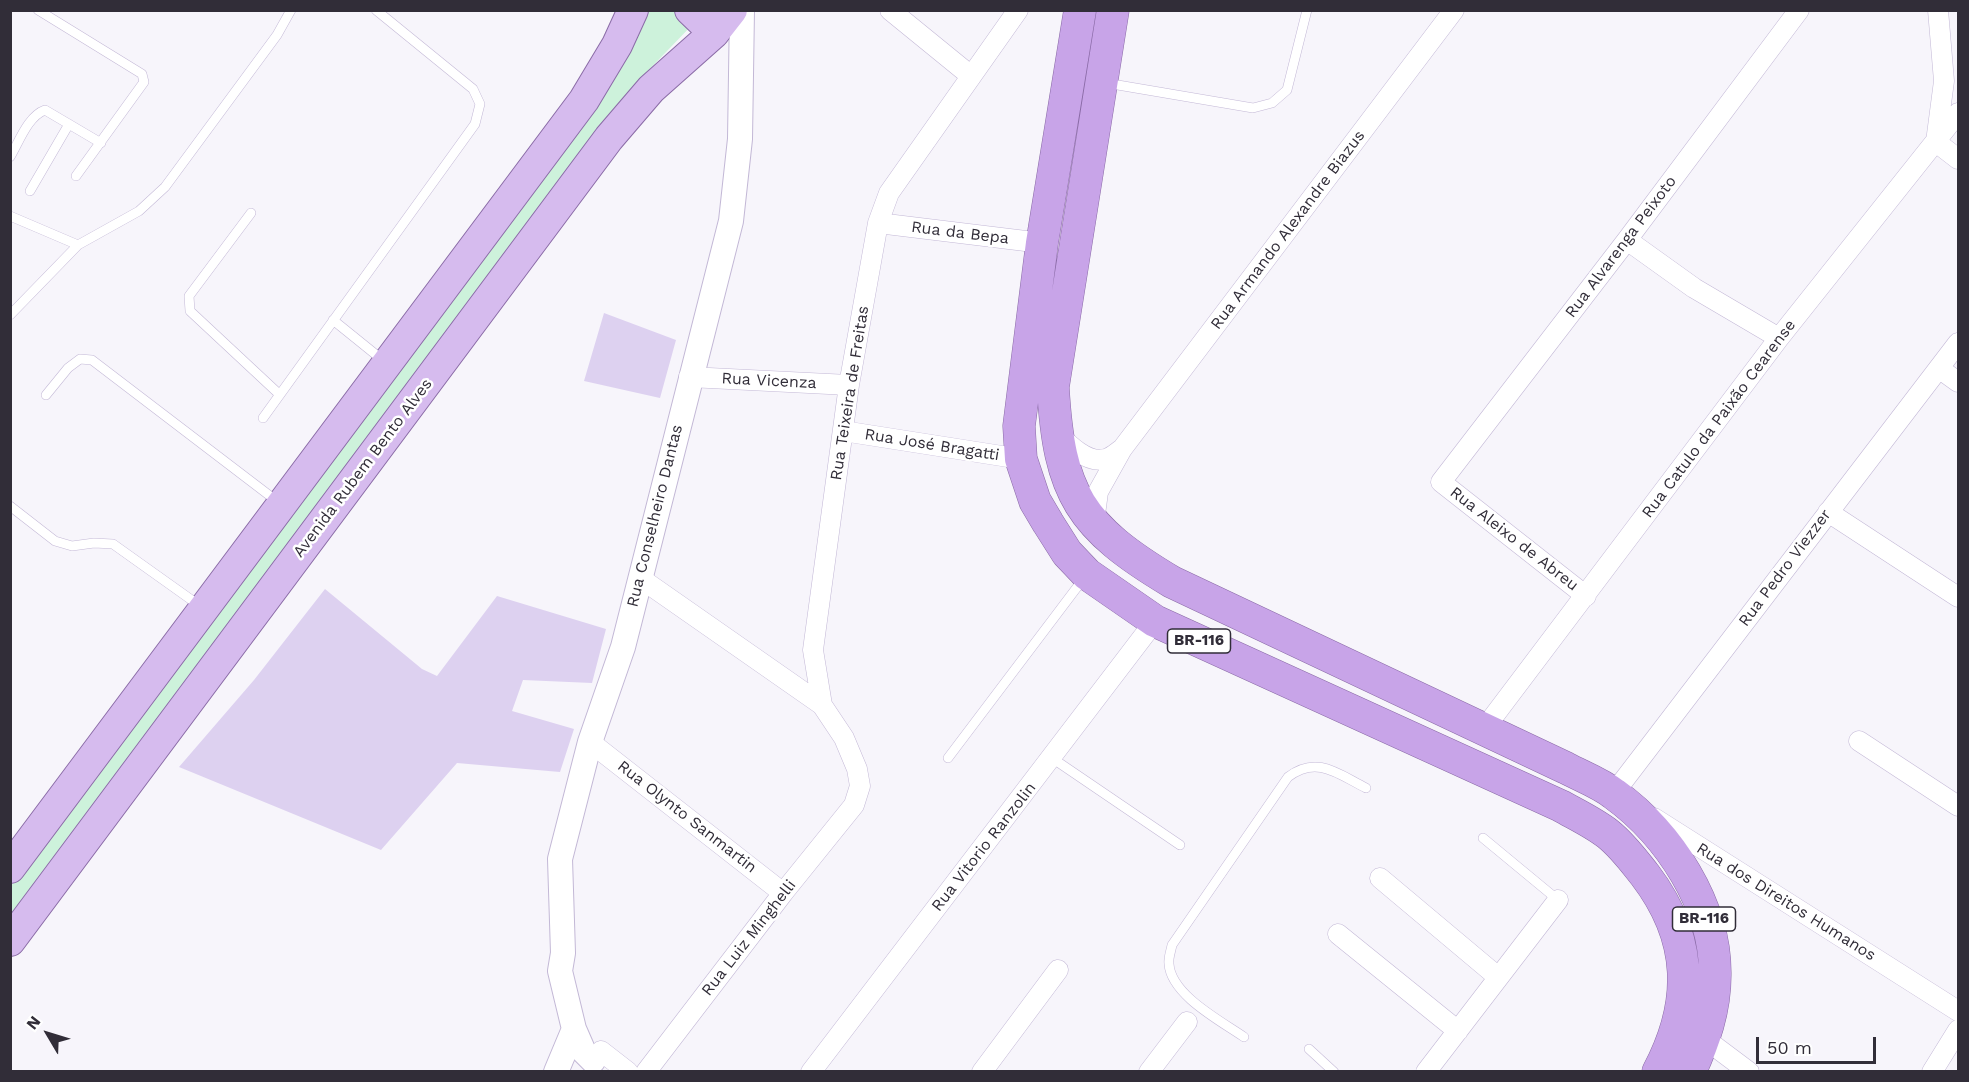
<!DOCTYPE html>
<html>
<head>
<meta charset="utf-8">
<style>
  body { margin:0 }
  #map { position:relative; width:1969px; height:1082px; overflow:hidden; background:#f7f5fb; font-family:"Work Sans",sans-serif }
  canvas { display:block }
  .frame { position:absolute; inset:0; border:12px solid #312d38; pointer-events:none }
  .north { position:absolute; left:18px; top:1004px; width:60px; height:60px; -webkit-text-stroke:4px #fff; paint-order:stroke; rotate:308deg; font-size:16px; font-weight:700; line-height:24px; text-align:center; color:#312d38 }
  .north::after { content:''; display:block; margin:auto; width:21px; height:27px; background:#312d38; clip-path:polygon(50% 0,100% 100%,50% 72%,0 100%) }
  .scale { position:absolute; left:1756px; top:1037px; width:120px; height:27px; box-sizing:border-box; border:3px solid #312d38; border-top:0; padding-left:8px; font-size:18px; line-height:21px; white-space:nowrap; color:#312d38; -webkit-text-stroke:4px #fff; paint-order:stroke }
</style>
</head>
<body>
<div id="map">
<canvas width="1969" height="1082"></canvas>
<div class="frame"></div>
<div class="north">N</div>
<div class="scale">50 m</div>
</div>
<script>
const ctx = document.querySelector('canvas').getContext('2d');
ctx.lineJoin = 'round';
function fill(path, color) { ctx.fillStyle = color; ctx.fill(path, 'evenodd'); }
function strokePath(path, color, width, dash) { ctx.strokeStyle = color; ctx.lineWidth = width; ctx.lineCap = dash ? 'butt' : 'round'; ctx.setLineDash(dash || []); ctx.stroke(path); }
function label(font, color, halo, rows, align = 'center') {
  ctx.font = font + ' "Work Sans",sans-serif'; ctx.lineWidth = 5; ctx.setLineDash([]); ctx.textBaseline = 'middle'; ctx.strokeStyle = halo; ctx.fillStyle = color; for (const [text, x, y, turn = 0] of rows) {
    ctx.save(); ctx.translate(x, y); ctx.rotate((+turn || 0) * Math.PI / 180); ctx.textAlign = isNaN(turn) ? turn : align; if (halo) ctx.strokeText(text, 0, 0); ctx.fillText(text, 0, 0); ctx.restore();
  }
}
const green = new Path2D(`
  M 643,11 L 672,11 L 695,22 L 639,80 L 593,135 L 11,923 L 11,886 L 594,97 Z`);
const building = new Path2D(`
  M 604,313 L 676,340 L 660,398 L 584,381 Z
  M 325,589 L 422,669 L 437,676 L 497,596 L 606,629 L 592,683 L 523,680 L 512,711 L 574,729 L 560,772 L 457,763 L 381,850 L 179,767 L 254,680 Z`);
const service = new Path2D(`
  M 38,10 L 142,74 L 144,82 L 76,176
  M 1106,83 L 1253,108 L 1272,103 L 1287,90 L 1307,10
  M 10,157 C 19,142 28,116 45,110 L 101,143
  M 30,191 L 69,124
  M 251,213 L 189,296 L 190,311 L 279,394
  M 10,216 L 78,245
  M 10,315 L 78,245 L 139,211 L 165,187 L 277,35 L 291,10
  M 333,320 L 385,362
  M 46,395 L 68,368 L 80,359 L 92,360 L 278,502
  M 263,418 L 475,124 L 480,104 L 473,89 L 376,10
  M 10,506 L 55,541 L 72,546 L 94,543 L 113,544 L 200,606
  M 948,758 L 1084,578
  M 1052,758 L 1180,845
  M 1483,838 L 1558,900
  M 1244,1037 C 1221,1021 1171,995 1169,964 C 1168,958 1171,951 1172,945 L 1288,777 C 1317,755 1338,774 1366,788
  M 1309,1049 L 1334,1072`);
const minor = new Path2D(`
  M 890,10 L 971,76
  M 1938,10 L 1944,81 L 1936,142 L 1958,159
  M 878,223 L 1042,243
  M 1627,240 L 1694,288 L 1779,338
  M 1940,369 L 1958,382
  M 689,377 L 849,385
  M 843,431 L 1021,459
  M 1056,432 C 1067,443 1087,464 1105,459 C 1111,458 1117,452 1122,449
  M 1828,512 L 1958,597
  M 1094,522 L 1098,492 L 1122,449 L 1454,10
  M 640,578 L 822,705
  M 1586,596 L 1441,482 L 1627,240 L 1799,10
  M 1484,729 L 1779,338 L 1958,113
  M 1859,741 L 1958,806
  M 590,742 L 783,893
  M 1621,798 L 1614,793 L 1958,343
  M 1654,818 L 1958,1011
  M 1380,878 L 1498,977
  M 1338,934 L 1458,1031
  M 1705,1039 L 1749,1072
  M 601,1051 L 628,1072
  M 646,1072 L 783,893 L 854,805 L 860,786 L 857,769 L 844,738 L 822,705 L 813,650 L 849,385 L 878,223 L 889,193 L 1018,10
  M 811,1072 L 1155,621
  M 982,1072 L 1058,970
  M 1149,1072 L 1187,1022
  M 1426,1072 L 1558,900
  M 1932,1072 L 1958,1030`);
const tertiary = new Path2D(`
  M 593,1061 L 584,1052 L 574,1029 L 560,971 L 563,953 L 560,859 L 590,742 L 623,647 L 731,221 L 740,139 L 742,10
  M 556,1072 L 574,1029`);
const primary = new Path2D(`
  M 690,10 L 714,33
  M 10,868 L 584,100 L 617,45 L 633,10
  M 10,941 L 609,138 L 651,89 L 714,33 L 732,10`);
const trunk = new Path2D(`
  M 1080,10 L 1042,243 L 1019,426 L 1021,459 L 1035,501 L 1048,523 L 1067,553 L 1087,574 L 1155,621 L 1561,806 C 1577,815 1594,823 1608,834 C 1623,846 1633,860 1645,875 C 1693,938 1695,1002 1658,1072
  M 1113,10 L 1053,387 C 1059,494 1080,527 1172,582 L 1566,768 C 1581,776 1600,783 1614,794 C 1669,834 1716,905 1715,975 C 1715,1010 1704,1041 1690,1072`);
const shields = [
  [1199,641,63],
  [1704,919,63]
];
const shieldNames = [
  ["BR-116",1199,641],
  ["BR-116",1704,919]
];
const streetNames = [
  ["Rua Armando Alexandre Biazus",1288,230,-53],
  ["Rua da Bepa",960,233,7],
  ["Rua Alvarenga Peixoto",1621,247,-53],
  ["Rua Vicenza",769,381,3],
  ["Rua Teixeira de Freitas",850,393,-81],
  ["Rua Catulo da Paixão Cearense",1719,419,-53],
  ["Rua José Bragatti",932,445,9],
  ["Avenida Rubem Bento Alves",363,468,-53],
  ["Rua Conselheiro Dantas",655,516,-76],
  ["Rua Aleixo de Abreu",1514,539,38],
  ["Rua Pedro Viezzer",1785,568,-53],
  ["Rua Olynto Sanmartin",687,817,38],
  ["Rua Vitorio Ranzolin",984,847,-52],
  ["Rua dos Direitos Humanos",1786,902,32],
  ["Rua Luiz Minghelli",749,938,-52]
];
fill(green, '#cdf2db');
fill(building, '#ddd1f0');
strokePath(service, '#c3b8d6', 10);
strokePath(minor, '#c3b8d6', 21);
strokePath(tertiary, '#c3b8d6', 26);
strokePath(primary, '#8a6ba6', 32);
strokePath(trunk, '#8a6ba6', 33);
strokePath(service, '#fff', 9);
strokePath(minor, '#fff', 20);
strokePath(tertiary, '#fff', 24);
strokePath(primary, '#d6bbee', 30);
strokePath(trunk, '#c8a4e8', 32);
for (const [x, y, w] of shields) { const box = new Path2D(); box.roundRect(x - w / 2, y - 12, w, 24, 4.5); ctx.fillStyle = '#fff'; ctx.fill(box); strokePath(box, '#312d38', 1.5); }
label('bold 15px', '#312d38', null, shieldNames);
label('16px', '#312d38', '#fff', streetNames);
</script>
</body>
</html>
